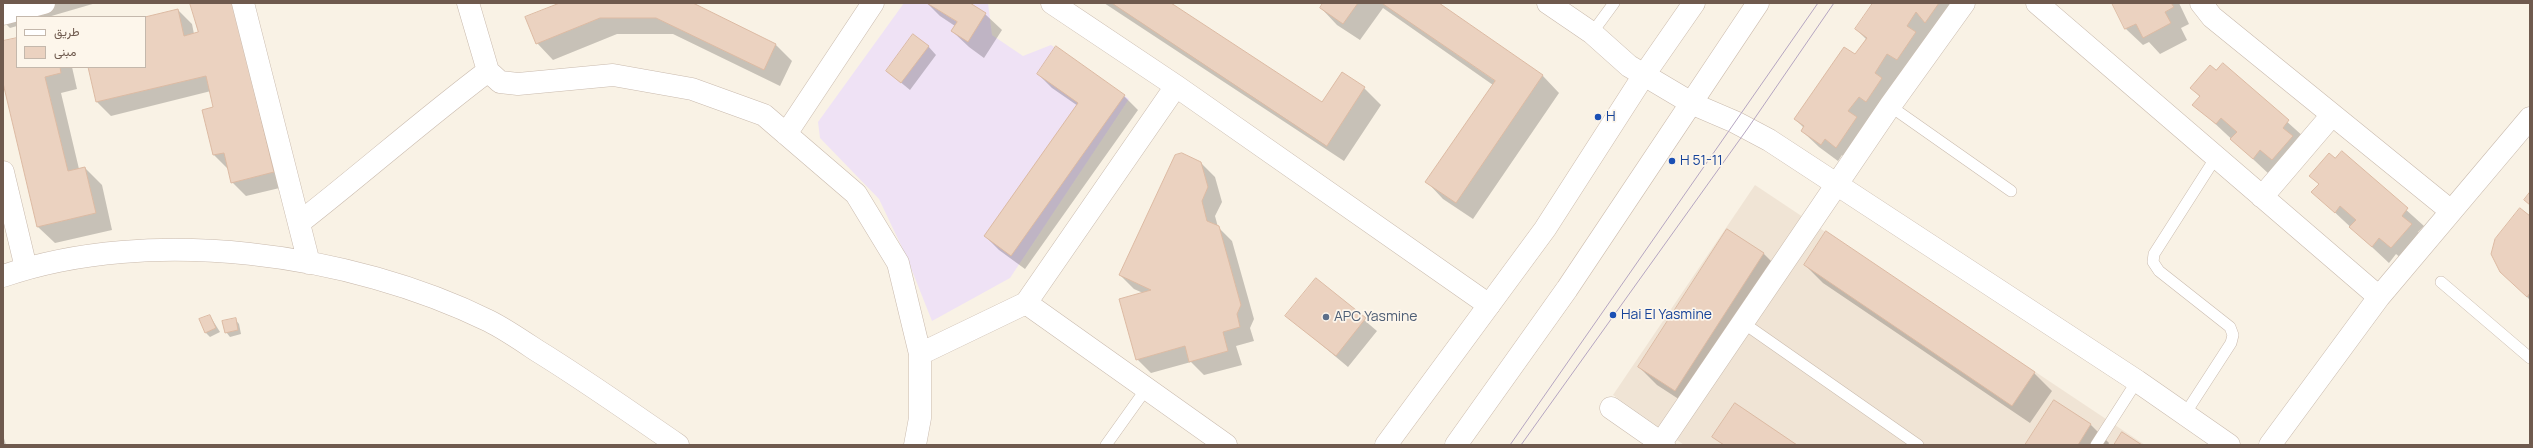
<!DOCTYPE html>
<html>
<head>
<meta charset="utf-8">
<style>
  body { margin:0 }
  #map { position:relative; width:2533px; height:448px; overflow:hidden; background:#f9f2e5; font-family:Manrope,Vazirmatn,sans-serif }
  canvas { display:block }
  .frame { position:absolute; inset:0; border:4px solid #6f5a4e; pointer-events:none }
  .legend { position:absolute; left:16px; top:16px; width:130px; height:52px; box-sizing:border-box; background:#fdf6eb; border:1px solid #c4b8ac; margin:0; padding:5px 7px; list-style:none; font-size:12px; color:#6f5a4e }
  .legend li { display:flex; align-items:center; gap:8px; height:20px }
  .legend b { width:20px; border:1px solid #c4b8ac }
</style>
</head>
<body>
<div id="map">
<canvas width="2533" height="448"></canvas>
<div class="frame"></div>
<ul class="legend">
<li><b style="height:5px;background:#fff"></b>طريق</li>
<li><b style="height:11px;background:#ebd2c0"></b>مبنى</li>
</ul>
</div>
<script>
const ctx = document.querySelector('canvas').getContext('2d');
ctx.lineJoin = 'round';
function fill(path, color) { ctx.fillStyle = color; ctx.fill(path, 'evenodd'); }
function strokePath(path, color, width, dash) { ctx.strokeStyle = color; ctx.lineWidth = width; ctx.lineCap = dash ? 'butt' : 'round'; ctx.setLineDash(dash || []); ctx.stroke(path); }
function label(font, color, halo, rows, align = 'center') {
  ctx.font = font + ' Manrope,sans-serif'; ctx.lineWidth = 3.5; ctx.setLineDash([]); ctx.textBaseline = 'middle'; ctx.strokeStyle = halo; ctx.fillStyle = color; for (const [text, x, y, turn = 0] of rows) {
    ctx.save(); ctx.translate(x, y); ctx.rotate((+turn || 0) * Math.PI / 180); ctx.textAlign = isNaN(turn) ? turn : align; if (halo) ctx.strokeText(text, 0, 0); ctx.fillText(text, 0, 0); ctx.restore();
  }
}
const residential = new Path2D(`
  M 1755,185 L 2145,445 L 1684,445 L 1613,395 Z`);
const education = new Path2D(`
  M 904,3 L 988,3 L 992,35 L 1023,56 L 1051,45 L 1129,99 L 1010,278 L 932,321 L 907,258 L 879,199 L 820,138 L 818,122 Z`);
const shadow = new Path2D(`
  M 3,3 L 96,3 L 48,17 L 17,17 L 17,26 L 10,28 L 3,21 Z
  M 194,3 L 239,3 L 288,186 L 246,196 L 232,182 L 228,169 L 214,155 L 214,107 L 211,91 L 111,116 L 97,102 L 89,67 L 145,67 L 145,18 L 178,10 L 192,24 L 194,34 L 199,33 Z
  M 562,3 L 690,3 L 776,45 L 792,61 L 780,86 L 673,34 L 617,34 L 553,60 L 537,43 Z
  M 927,3 L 968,3 L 985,14 L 1002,30 L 984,58 L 969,47 L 952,31 L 955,26 L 940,16 Z
  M 1104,3 L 1170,3 L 1322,104 L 1342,73 L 1364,88 L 1381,105 L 1344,161 Z
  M 1324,3 L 1437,3 L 1543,76 L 1559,93 L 1473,219 L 1443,199 L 1427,182 L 1493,85 L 1383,8 L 1360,40 L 1337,25 L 1321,8 Z
  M 1874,3 L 1953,3 L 1853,163 L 1842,155 L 1838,161 L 1819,147 L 1802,131 L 1804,128 L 1795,119 L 1855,56 L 1866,39 L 1856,29 Z
  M 2114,3 L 2179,3 L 2189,24 L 2181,28 L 2187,40 L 2160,54 L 2149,42 L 2143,45 L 2126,29 Z
  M 17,39 L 17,67 L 72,67 L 77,89 L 61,93 L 79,169 L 85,168 L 102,185 L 112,230 L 55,243 L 38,227 L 3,79 L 3,42 Z
  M 928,46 L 936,55 L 910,90 L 887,71 Z
  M 1056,47 L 1124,96 L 1138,110 L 1025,269 L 999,250 L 985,236 L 1078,106 L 1052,88 L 1038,74 Z
  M 2223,64 L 2305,138 L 2270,175 L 2194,104 L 2200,97 L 2192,88 L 2216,72 Z
  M 2342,152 L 2424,226 L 2418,232 L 2427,241 L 2408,264 L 2396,254 L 2389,263 L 2313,192 L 2320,185 L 2311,176 L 2335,160 Z
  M 1201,163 L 1215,177 L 1222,202 L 1215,216 L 1218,227 L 1232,241 L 1254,319 L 1250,328 L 1254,341 L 1236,346 L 1242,365 L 1204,375 L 1191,362 L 1151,373 L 1137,359 L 1143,293 L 1134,289 L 1120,275 Z
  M 2530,217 L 2530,300 L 2501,271 Z
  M 1727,230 L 1764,254 L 1782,272 L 1694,409 L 1657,385 L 1639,367 Z
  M 1805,265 L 2034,373 L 2052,391 L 2030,423 L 1823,283 Z
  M 1316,279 L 1377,331 L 1348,367 L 1287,316 Z
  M 210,316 L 220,332 L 210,337 L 206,333 Z
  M 235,319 L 239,324 L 241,334 L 230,337 L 226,332 Z
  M 2054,401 L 2091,425 L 2109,443 L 2108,445 L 2026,445 Z
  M 3,435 L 6,445 L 3,445 Z`);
const building = new Path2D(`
  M 190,3 L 233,3 L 274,172 L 231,183 L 224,153 L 213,155 L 202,110 L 213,107 L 206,76 L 96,102 L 88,67 L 145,67 L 145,17 L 178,9 L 184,36 L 198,32 Z
  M 560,3 L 693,3 L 776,44 L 764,70 L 656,18 L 600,18 L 536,44 L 525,17 Z
  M 927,3 L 970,3 L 986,13 L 968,42 L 951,31 L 957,22 Z
  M 1112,3 L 1171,3 L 1322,102 L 1342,72 L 1365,87 L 1327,146 Z
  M 1323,3 L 1358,3 L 1343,24 L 1320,8 Z
  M 1382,3 L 1439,3 L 1543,75 L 1456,203 L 1425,182 L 1495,81 Z
  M 1873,3 L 1939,3 L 1925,23 L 1916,12 L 1907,26 L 1916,32 L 1897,60 L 1887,54 L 1875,73 L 1882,78 L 1866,102 L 1859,97 L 1848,111 L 1857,117 L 1836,148 L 1825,139 L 1821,145 L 1801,131 L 1804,126 L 1794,119 L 1844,47 L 1855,54 L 1867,38 L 1855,29 Z
  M 2112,3 L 2171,3 L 2174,7 L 2165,12 L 2171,23 L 2143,38 L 2136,24 L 2125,29 Z
  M 913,34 L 929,46 L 901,83 L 886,71 Z
  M 17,38 L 17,67 L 60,67 L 61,73 L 45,77 L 68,171 L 85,167 L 96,213 L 37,227 L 3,83 L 3,41 Z
  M 1056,46 L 1125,95 L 1011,256 L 984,236 L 1078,103 L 1037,74 Z
  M 2223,63 L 2289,120 L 2283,128 L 2293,136 L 2272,160 L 2260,150 L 2253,159 L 2230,139 L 2237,132 L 2221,118 L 2216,124 L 2192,105 L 2200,96 L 2190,88 L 2210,65 L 2216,70 Z
  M 2342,151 L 2408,208 L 2402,216 L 2412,224 L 2391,248 L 2379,238 L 2372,247 L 2349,227 L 2356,220 L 2340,206 L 2335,213 L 2311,192 L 2319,184 L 2309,176 L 2329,153 L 2335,158 Z
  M 1182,153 L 1201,162 L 1208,187 L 1202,201 L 1207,221 L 1219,226 L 1241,305 L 1237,314 L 1240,327 L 1223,332 L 1228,351 L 1189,362 L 1185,346 L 1136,360 L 1119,299 L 1151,290 L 1119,275 L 1175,155 Z
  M 2530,192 L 2530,205 L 2524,200 Z
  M 2520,208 L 2530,216 L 2530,293 L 2527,297 L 2500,272 L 2491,254 L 2495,239 Z
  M 1727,229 L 1764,253 L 1675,391 L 1638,367 Z
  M 1826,231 L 2035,372 L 2012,406 L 1804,265 Z
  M 1316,278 L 1366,318 L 1336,356 L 1285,316 Z
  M 210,315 L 216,328 L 205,333 L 199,319 Z
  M 236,318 L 238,330 L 225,333 L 222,321 Z
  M 2054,400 L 2091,424 L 2078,445 L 2025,445 Z
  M 1735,403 L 1797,445 L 1724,445 L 1712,437 Z
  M 2122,432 L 2142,445 L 2114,445 Z`);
const lane = new Path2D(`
  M 1592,33 L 1614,3
  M 1890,106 L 2011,191
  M 2441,282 L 2530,358
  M 1742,322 L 1918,445
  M 2185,414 L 2231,343 L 2233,335 L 2230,327 L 2159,271 L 2153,262 L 2154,254 L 2216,157
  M 1106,445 L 1146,389
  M 2096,445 L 2137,381`);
const street = new Path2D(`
  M 243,3 L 309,263
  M 468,3 L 488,71 L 500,82 L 518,84 L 613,75 L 692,89 L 764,115 L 856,194 L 898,263 L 920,354 L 920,418 L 915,445
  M 1052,3 L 1176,86 L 1489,305
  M 1548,3 L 1592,33 L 1629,66 L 1693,104 L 1735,122 L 1769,140 L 2137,381 L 2229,445
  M 2037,3 L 2379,297
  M 2201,3 L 2212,17 L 2451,211
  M 3,14 L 44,3
  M 786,134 L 873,3
  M 3,172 L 26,268
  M 2262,197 L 2332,115
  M 299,223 C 363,173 423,120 488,71
  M 3,276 C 151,225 351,253 489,321 C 505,329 521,340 536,350 C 585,380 631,413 678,445
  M 1026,303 L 1226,445
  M 920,354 L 1026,303 L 1176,86
  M 1611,408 L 1664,445
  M 1661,443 L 1890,106 L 1964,3
  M 2270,445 L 2379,297 L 2530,118`);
const secondary = new Path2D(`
  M 1386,445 L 1545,229 L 1644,75 L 1694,3
  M 1456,445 L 1567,289 L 1758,3`);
const tram = new Path2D(`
  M 1510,445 L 1818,3
  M 1521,445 L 1748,128 L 1834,3`);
const markers = [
  [1598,117,4,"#1a4fb4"],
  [1672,161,4,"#1a4fb4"],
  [1613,315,4,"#1a4fb4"],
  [1326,317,4,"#5c6f8a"]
];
const transitNames = [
  ["H",1606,117],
  ["H 51-11",1680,161],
  ["Hai El Yasmine",1621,315]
];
const serviceNames = [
  ["APC Yasmine",1334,317]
];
fill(residential, '#f0e4d5');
fill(education, '#efe2f5');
fill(shadow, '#0003');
fill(building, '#ebd2c0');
strokePath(building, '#dcbaa3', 1);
strokePath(lane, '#c9baad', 12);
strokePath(street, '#c9baad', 23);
strokePath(secondary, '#ccbbac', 23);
strokePath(lane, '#fff', 11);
strokePath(street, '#fff', 22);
strokePath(secondary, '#fff', 22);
strokePath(tram, '#b5a5c1', 1);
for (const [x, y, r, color] of markers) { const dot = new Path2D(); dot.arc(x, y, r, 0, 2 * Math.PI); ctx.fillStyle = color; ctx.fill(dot); strokePath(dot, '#fdf6eb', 1.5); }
label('14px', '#164399', '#fdf6eb', transitNames, 'left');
label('14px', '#4e5e75', '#fdf6eb', serviceNames, 'left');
</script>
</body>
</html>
